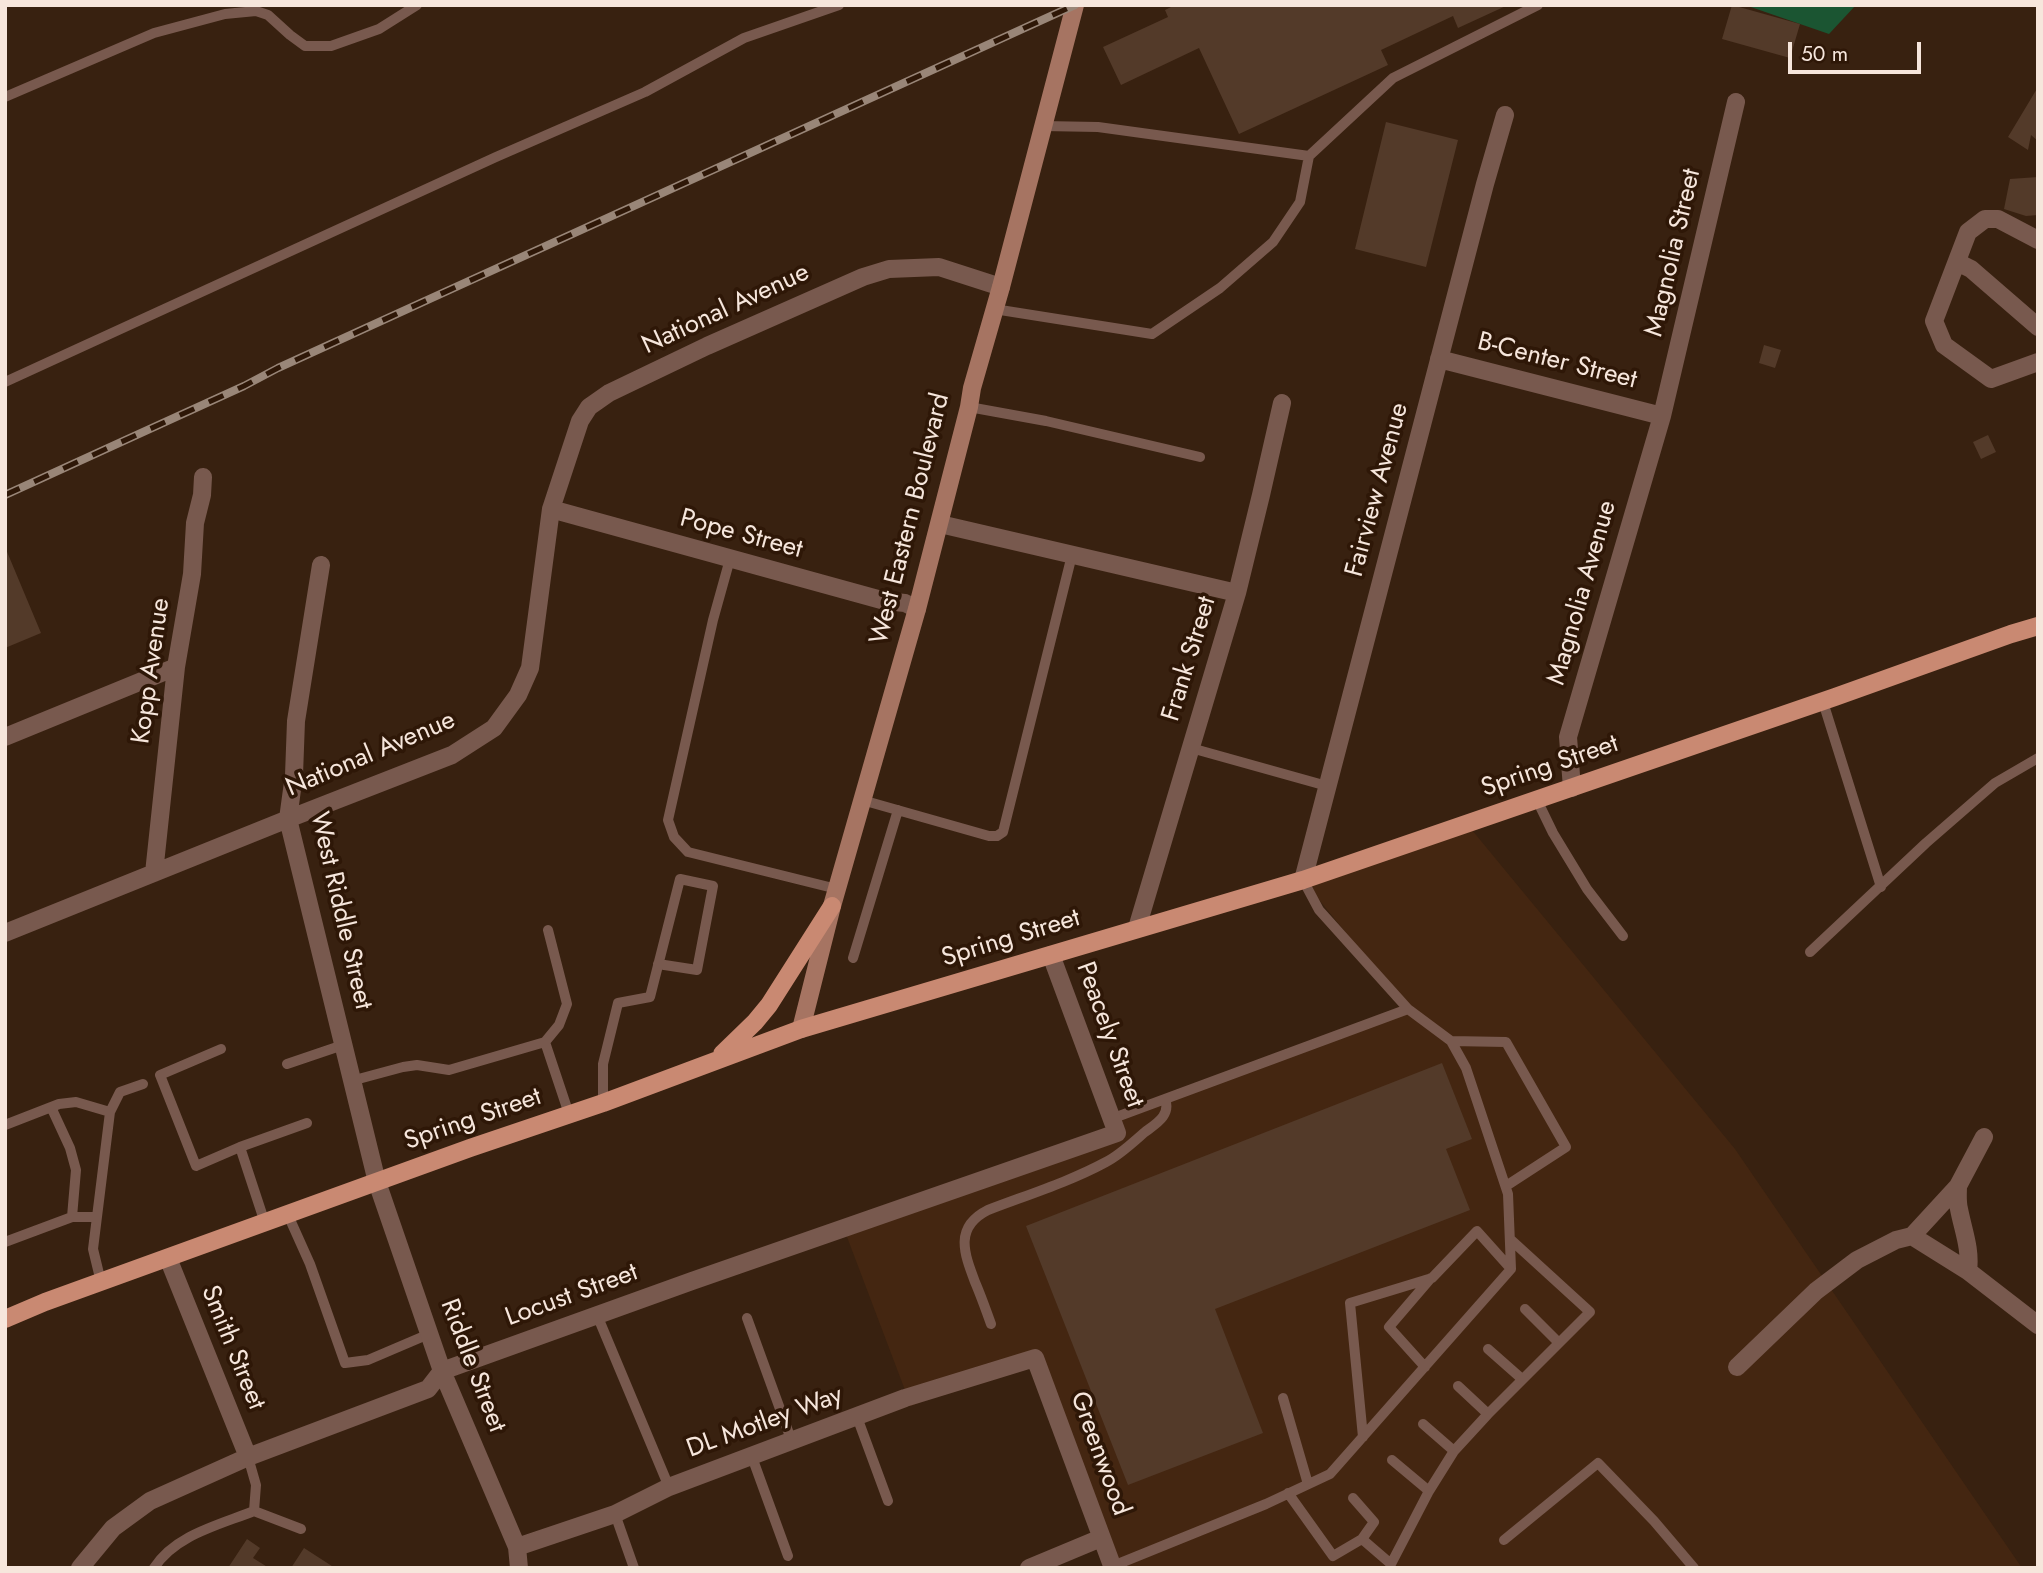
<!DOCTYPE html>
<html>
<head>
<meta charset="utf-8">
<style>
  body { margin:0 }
  #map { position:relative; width:2043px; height:1573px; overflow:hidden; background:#382110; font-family:Jost,sans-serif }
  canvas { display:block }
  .frame { position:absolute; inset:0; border:7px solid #f6e6dc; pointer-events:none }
  .scale { position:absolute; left:1788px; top:42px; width:133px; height:32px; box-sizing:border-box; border:4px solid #f6e6dc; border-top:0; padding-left:9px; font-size:21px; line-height:24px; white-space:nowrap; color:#f6e6dc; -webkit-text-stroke:5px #2e1707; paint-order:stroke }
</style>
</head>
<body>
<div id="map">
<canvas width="2043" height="1573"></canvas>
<div class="frame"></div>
<div class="scale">50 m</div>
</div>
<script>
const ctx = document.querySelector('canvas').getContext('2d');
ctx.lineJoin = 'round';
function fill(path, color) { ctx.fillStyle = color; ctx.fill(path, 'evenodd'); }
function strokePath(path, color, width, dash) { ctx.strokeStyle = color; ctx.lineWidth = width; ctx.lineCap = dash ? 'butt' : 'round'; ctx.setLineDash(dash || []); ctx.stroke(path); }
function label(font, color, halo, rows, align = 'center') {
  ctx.font = font + ' Jost,sans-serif'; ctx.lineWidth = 7; ctx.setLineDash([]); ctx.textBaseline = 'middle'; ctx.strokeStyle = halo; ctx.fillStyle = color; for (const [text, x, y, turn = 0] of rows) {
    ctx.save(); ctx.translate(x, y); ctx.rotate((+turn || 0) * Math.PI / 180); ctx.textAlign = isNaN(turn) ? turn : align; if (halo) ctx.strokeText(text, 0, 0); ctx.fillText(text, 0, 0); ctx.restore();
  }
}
const built = new Path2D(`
  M 1467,824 L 1735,1149 L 2022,1568 L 1115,1568 L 1035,1358 L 911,1406 L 844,1229 L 1117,1133 L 1111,1119 L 1408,1009 L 1303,880 Z`);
const green = new Path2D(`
  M 1745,5 L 1856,5 L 1829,34 Z`);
const building = new Path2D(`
  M 1175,5 L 1508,5 L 1458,28 L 1453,16 L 1381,50 L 1388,65 L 1239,134 L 1199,48 L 1121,85 L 1103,47 L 1168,17 L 1165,10 Z
  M 1732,5 L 1800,24 L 1790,58 L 1722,39 Z
  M 2038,87 L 2038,141 L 2031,135 L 2028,150 L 2008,137 Z
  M 1386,122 L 1458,140 L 1426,267 L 1355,249 Z
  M 2038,177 L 2038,215 L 2026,216 L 2004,209 L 2010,179 Z
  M 1764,345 L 1781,350 L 1775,368 L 1759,363 Z
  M 1988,435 L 1996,452 L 1981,459 L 1973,442 Z
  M 5,547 L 41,633 L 5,648 Z
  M 1442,1063 L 1472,1139 L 1446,1149 L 1470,1210 L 1215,1309 L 1263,1433 L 1128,1485 L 1026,1226 Z
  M 247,1539 L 260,1548 L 253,1558 L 269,1568 L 228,1568 Z
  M 304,1548 L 335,1568 L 291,1568 Z`);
const lane = new Path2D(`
  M 5,97 L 154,33 L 225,14 L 256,11 L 268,15 L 290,35 L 305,46 L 331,46 L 379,29 L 417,5
  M 1043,126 L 1098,127 L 1309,156 L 1393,78 L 1538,5
  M 994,309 L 1152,334 L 1220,288 L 1273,242 L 1300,202 L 1309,156
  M 5,382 L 496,157 L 645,92 L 744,38 L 839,5
  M 969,407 L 1046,421 L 1200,457
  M 730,559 L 713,620 L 668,820 L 674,837 L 688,852 L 837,889
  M 1823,702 L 1881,887
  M 1191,748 L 1327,786
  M 862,800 L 989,836 L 997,836 L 1003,832 L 1072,555
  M 1537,800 L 1553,833 L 1587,889 L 1623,936
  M 548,930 L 567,1004 L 559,1025 L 545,1042 L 569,1114
  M 1810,952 L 1926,843 L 1995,783 L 2038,758
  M 853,958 L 898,810
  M 1451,1041 L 1506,1042 L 1566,1147 L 1506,1186
  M 221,1049 L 160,1075 L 196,1166 L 240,1147
  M 287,1064 L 343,1045
  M 351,1081 L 403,1067 L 417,1065 L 449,1070 L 545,1042
  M 603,1103 L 603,1064 L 618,1003 L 650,997 L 680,879 L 713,886 L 697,970 L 658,964
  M 51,1107 L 70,1148 L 76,1170 L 72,1217
  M 1111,1119 L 1408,1009
  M 5,1125 L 59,1104 L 76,1102 L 110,1112
  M 288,1215 L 310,1264 L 345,1363 L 368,1360 L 429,1334
  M 265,1223 L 240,1147 L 307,1123
  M 5,1242 L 72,1217 L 97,1217
  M 101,1282 L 93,1249 L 110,1112 L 120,1092 L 143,1084
  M 1525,1309 L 1559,1343
  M 597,1315 L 669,1487
  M 747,1318 L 792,1442
  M 991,1324 C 986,1310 981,1296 975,1282 C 964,1253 954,1227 988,1210 C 1027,1195 1069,1182 1106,1162 C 1120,1155 1132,1143 1145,1132 C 1157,1123 1171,1115 1165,1099
  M 1488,1349 L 1522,1379
  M 1425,1367 L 1389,1327 L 1431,1278
  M 1458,1386 L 1488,1414
  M 1283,1398 L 1308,1484
  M 857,1417 L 888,1501
  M 1423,1424 L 1454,1451
  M 1363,1437 L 1350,1303 L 1432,1278 L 1477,1231 L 1511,1269
  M 248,1457 L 256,1485 L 254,1511
  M 752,1457 L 788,1556
  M 1392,1460 L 1429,1491
  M 1288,1493 L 1333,1556 L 1362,1539
  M 1353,1498 L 1374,1522 L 1362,1539 L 1391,1564 L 1429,1491 L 1454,1451 L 1488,1414 L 1590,1312 L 1510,1239
  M 615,1514 L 634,1568
  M 1504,1540 L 1598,1463 L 1654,1521 L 1694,1568
  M 1113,1566 L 1266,1504 L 1330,1474 L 1511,1269 L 1508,1194 L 1466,1068 L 1451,1041 L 1408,1009 L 1319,910 L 1303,880
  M 154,1568 C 175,1535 219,1525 254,1511 L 301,1529`);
const street = new Path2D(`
  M 2038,240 L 1998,219 L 1985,219 L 1968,232 L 1934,321 L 1944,345 L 1991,379 L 2038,362
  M 1957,262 L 1971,269 L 2038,327
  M 1439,359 L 1662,416
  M 551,509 L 885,601 L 905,603 L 917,609
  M 940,524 L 1237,593
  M 321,565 L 296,721 L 294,775 L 288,819 L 377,1182 L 442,1371 L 517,1547 L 519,1568
  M 5,737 L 176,667
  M 1572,788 L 1568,737 L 1662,416 L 1736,102
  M 154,873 L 176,667 L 192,574 L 195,523 L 202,495 L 203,477
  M 1303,880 L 1485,184 L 1505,115
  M 1137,928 L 1237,593 L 1261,495 L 1282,403
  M 5,933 L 288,819 L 452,755 L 494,728 L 518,695 L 530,668 L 551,509 L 580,421 L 589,407 L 609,393 L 707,346 L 863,277 L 889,269 L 939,267 L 1001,287
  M 1958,1186 C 1958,1193 1957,1201 1959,1209 C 1963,1230 1971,1249 1968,1271 L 2038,1325
  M 1912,1236 L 1968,1271
  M 168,1258 L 248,1457
  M 1737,1367 L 1816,1291 L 1857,1260 L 1896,1240 L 1912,1236 L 1958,1186 L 1984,1137
  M 517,1547 L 615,1514 L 669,1487 L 905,1398 L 1035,1358 L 1113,1568
  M 80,1568 L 113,1528 L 150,1501 L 248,1457 L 428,1389 L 442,1371 L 692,1281 L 1117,1133 L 1051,955
  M 1029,1568 L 1101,1538`);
const secondary = new Path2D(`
  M 801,1029 L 832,906 L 917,609 L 969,407 L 972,388 L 1001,287 L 1075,5`);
const primary = new Path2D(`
  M 722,1054 L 755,1022 L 769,1005 L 832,906
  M 5,1319 L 45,1302 L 470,1148 L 603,1103 L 801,1029 L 1303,880 L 1835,697 L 2011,634 L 2038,626`);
const rail = new Path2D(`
  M 5,495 L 244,386 L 278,368 L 1075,5`);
const streetNames = [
  ["Magnolia Street",1674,253,-77],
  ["National Avenue",726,310,-25],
  ["B-Center Street",1557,362,14],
  ["Fairview Avenue",1378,490,-75],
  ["West Eastern Boulevard",911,519,-76],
  ["Pope Street",741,535,15],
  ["Magnolia Avenue",1583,593,-74],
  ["Frank Street",1190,659,-73],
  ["Kopp Avenue",152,671,-82],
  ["National Avenue",371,755,-23],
  ["Spring Street",1550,767,-19],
  ["West Riddle Street",340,911,77],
  ["Spring Street",1011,939,-17],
  ["Peacely Street",1109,1035,70],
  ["Spring Street",473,1120,-19],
  ["Locust Street",572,1296,-20],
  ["Smith Street",232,1348,68],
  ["Riddle Street",472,1366,69],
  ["DL Motley Way",765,1423,-20],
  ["Greenwood",1099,1454,70]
];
fill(built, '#442611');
fill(green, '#1b5532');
fill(building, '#533a29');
strokePath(lane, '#78594e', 10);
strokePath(street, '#78594e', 18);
strokePath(secondary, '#a67462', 18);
strokePath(primary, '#c98972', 18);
strokePath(rail, '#998678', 8);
strokePath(rail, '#2e1707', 5, [16]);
label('26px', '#f6e6dc', '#2e1707', streetNames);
</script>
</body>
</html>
